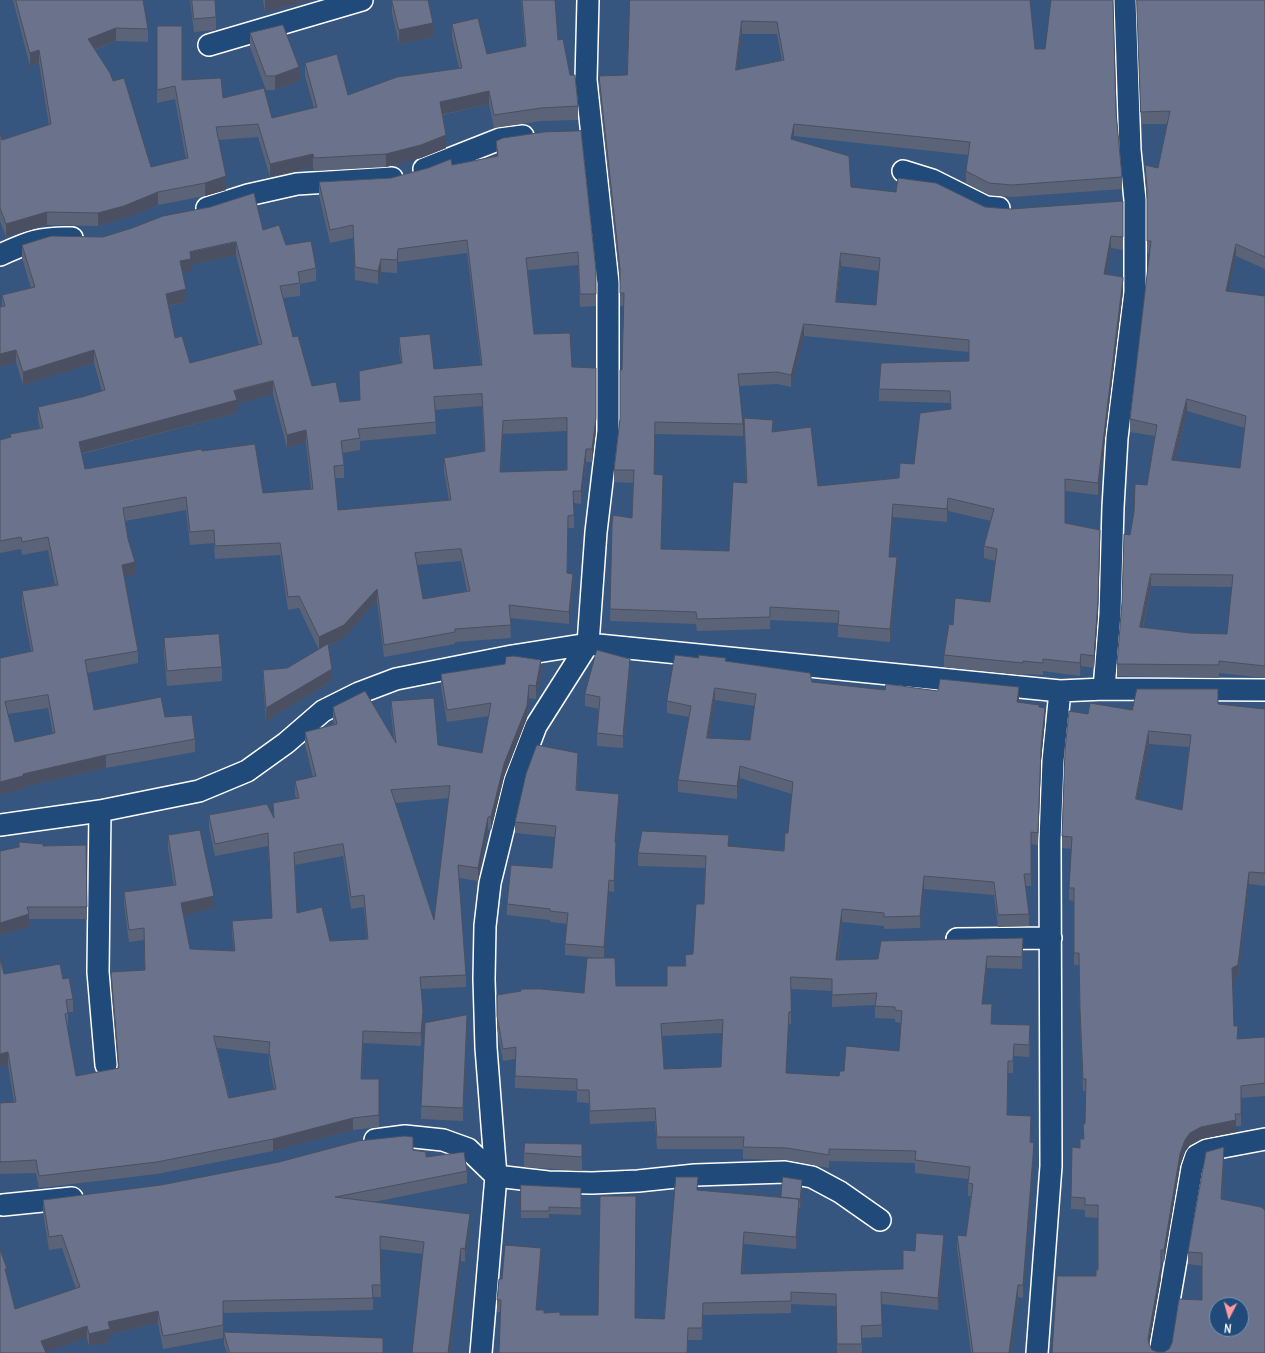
<!DOCTYPE html>
<html>
<head>
<meta charset="utf-8">
<style>
  body { margin:0 }
  #map { position:relative; width:1265px; height:1353px; overflow:hidden; background:#36567f; font-family:Delius,sans-serif }
  canvas { display:block }
  .north { position:absolute; left:1209px; top:1297px; width:40px; height:40px; box-sizing:border-box; background:#1f4a7a; border:1px solid #7992af; border-radius:50%; rotate:186deg; font-size:11px; font-weight:700; line-height:16px; text-align:center; color:#fff }
  .north::after { content:''; display:block; margin:auto; width:14px; height:18px; background:#ff9aa2; clip-path:polygon(50% 0,100% 100%,50% 72%,0 100%) }
</style>
</head>
<body>
<div id="map">
<canvas width="1265" height="1353"></canvas>
<div class="north">N</div>
</div>
<script>
const ctx = document.querySelector('canvas').getContext('2d');
ctx.lineJoin = 'round';
function strokePath(path, color, width, dash) { ctx.strokeStyle = color; ctx.lineWidth = width; ctx.lineCap = dash ? 'butt' : 'round'; ctx.setLineDash(dash || []); ctx.stroke(path); }
function fill(path, color) { ctx.fillStyle = color; ctx.fill(path, 'evenodd'); }
const minor = new Path2D(`
  M 209,45 L 362,0
  M 424,169 L 500,139 L 523,136
  M 903,171 L 932,180 L 986,207 L 999,208
  M 207,208 L 248,195 L 297,184 L 392,178
  M 0,255 C 29,242 40,237 72,238
  M 1104,689 L 1110,614 L 1113,507 L 1117,438 L 1135,292 L 1135,200 L 1130,150 L 1125,0
  M 100,811 L 98,972 L 106,1065
  M 0,825 L 100,811 L 199,791 L 247,771 L 286,743 L 323,711 L 359,693 L 396,679 L 512,656 L 588,644 L 1060,691 L 1104,689 L 1265,690
  M 957,939 L 1051,938
  M 375,1140 L 405,1136 L 443,1140 L 468,1149 L 496,1176 L 548,1182 L 592,1183 L 638,1181 L 695,1175 L 785,1172 L 812,1177 L 840,1192 L 880,1220
  M 3,1205 L 72,1198
  M 481,1353 L 496,1176 L 486,1048 L 484,979 L 485,926 L 490,883 L 515,781 L 536,726 L 588,644 L 596,532 L 608,431 L 608,283 L 586,80 L 588,0
  M 1037,1353 L 1051,1166 L 1050,841 L 1053,761 L 1060,691
  M 1160,1353 L 1192,1168 L 1196,1156 L 1207,1150 L 1265,1139`);
const wall = new Path2D(`
  M 13,0 L 143,0 L 148,29 L 148,42 L 116,41 L 95,50 L 113,81 L 151,167 L 186,159 L 175,99 L 157,103 L 157,26 L 182,80 L 272,118 L 314,108 L 305,76 L 305,63 L 348,95 L 459,68 L 452,37 L 452,24 L 487,54 L 525,47 L 521,0 L 555,0 L 558,40 L 570,75 L 578,106 L 578,120 L 541,121 L 494,128 L 489,104 L 443,115 L 446,148 L 421,158 L 386,167 L 314,171 L 313,167 L 270,177 L 258,137 L 218,140 L 226,190 L 205,196 L 158,205 L 124,219 L 98,226 L 47,225 L 6,237 L 0,221 L 0,131 L 2,140 L 49,125 L 39,63 L 30,66 Z
  M 190,0 L 215,0 L 216,17 L 216,30 L 194,32 Z
  M 263,0 L 311,0 L 265,12 Z
  M 392,0 L 428,0 L 433,37 L 399,44 L 392,13 Z
  M 630,0 L 1035,49 L 1116,112 L 1122,177 L 1122,189 L 1012,197 L 989,195 L 966,183 L 966,171 L 968,155 L 794,136 L 793,139 L 851,187 L 985,207 L 1011,209 L 1123,201 L 1123,250 L 1111,248 L 1106,274 L 1123,291 L 1098,495 L 1065,491 L 1065,523 L 1100,542 L 1098,613 L 1094,668 L 1081,666 L 1080,676 L 1043,671 L 1043,675 L 1023,674 L 1023,675 L 944,667 L 944,655 L 953,625 L 990,602 L 996,561 L 984,558 L 984,546 L 991,521 L 948,511 L 947,522 L 893,517 L 890,557 L 897,570 L 890,642 L 838,637 L 838,623 L 770,620 L 770,629 L 697,631 L 696,624 L 610,621 L 612,526 L 632,518 L 633,483 L 614,482 L 614,470 L 620,419 L 622,370 L 624,306 L 620,306 L 620,282 L 599,88 L 599,76 L 627,75 ZM 742,34 L 777,34 L 782,60 L 737,70 ZM 841,266 L 879,271 L 876,305 L 837,302 ZM 804,336 L 969,352 L 969,361 L 879,389 L 879,401 L 950,403 L 951,409 L 914,464 L 899,478 L 818,486 L 773,432 L 744,418 L 746,483 L 729,551 L 661,549 L 663,488 L 654,474 L 655,434 L 743,436 L 743,424 L 739,386 L 777,384 L 791,387 Z
  M 1137,0 L 1265,0 L 1265,269 L 1236,256 L 1228,291 L 1265,296 L 1265,678 L 1219,673 L 1219,678 L 1117,676 L 1117,664 L 1130,535 L 1147,485 L 1155,436 L 1130,432 L 1130,419 L 1150,254 L 1147,253 L 1147,200 L 1145,177 L 1145,165 L 1158,168 L 1167,124 L 1141,124 ZM 1187,411 L 1245,428 L 1240,468 L 1175,461 ZM 1151,586 L 1232,587 L 1227,634 L 1190,633 L 1143,628 Z
  M 250,33 L 299,81 L 275,90 L 266,90 L 250,47 Z
  M 496,141 L 596,271 L 596,306 L 580,307 L 578,265 L 528,270 L 534,334 L 572,367 L 596,430 L 592,462 L 586,462 L 581,504 L 574,503 L 574,528 L 568,528 L 567,573 L 573,586 L 569,624 L 510,618 L 511,638 L 455,642 L 455,644 L 384,657 L 377,601 L 344,638 L 328,646 L 332,681 L 266,721 L 263,682 L 263,670 L 287,668 L 319,650 L 299,608 L 288,610 L 280,555 L 215,559 L 214,543 L 190,545 L 186,510 L 125,521 L 135,574 L 124,577 L 138,651 L 138,663 L 87,673 L 94,710 L 165,717 L 195,739 L 195,752 L 106,768 L 23,787 L 23,789 L 0,795 L 0,658 L 31,651 L 22,604 L 22,591 L 55,585 L 48,550 L 22,555 L 21,549 L 0,553 L 0,440 L 10,437 L 10,434 L 40,428 L 38,419 L 38,407 L 82,397 L 102,391 L 94,363 L 23,385 L 16,362 L 0,367 L 0,307 L 2,306 L 2,295 L 31,288 L 22,258 L 22,245 L 103,237 L 263,230 L 286,245 L 316,268 L 316,281 L 300,284 L 300,296 L 283,298 L 293,337 L 312,386 L 340,402 L 360,400 L 359,371 L 401,363 L 399,350 L 399,337 L 434,369 L 481,365 L 467,253 L 398,262 L 397,273 L 381,272 L 378,284 L 355,280 L 353,238 L 330,243 L 319,195 L 319,182 L 391,178 L 452,165 L 497,156 ZM 236,255 L 259,345 L 190,363 L 175,338 L 168,306 L 186,302 L 183,273 L 191,271 L 191,265 ZM 273,394 L 287,448 L 306,442 L 311,489 L 263,493 L 202,451 L 85,469 L 82,454 L 237,413 L 237,404 ZM 482,406 L 484,451 L 444,458 L 444,471 L 449,500 L 338,510 L 335,478 L 344,478 L 344,465 L 343,453 L 360,450 L 360,441 L 436,434 L 435,410 ZM 567,431 L 567,470 L 501,472 L 503,434 ZM 461,561 L 467,591 L 423,599 L 417,565 ZM 48,708 L 53,734 L 15,742 L 8,714 Z
  M 164,638 L 222,667 L 222,681 L 189,684 L 189,682 L 189,684 L 167,686 L 164,653 Z
  M 698,658 L 726,661 L 812,682 L 885,690 L 938,691 L 1019,699 L 1019,703 L 1039,707 L 1045,720 L 1041,760 L 1038,845 L 1031,844 L 1031,886 L 1025,886 L 1029,914 L 1029,926 L 998,927 L 994,895 L 924,889 L 920,928 L 884,929 L 884,926 L 842,922 L 838,960 L 878,959 L 1023,938 L 1022,969 L 987,968 L 983,1004 L 992,1024 L 1030,1037 L 1029,1057 L 1014,1056 L 1013,1073 L 1008,1073 L 1007,1115 L 1031,1128 L 1031,1142 L 1034,1155 L 1023,1298 L 1018,1297 L 1011,1353 L 971,1353 L 957,1248 L 957,1235 L 966,1236 L 971,1196 L 968,1196 L 968,1179 L 915,1173 L 915,1163 L 829,1161 L 829,1168 L 787,1160 L 743,1159 L 743,1149 L 657,1149 L 655,1121 L 590,1124 L 589,1103 L 577,1102 L 577,1091 L 515,1088 L 515,1059 L 503,1061 L 497,1028 L 497,995 L 584,993 L 600,958 L 565,955 L 565,944 L 567,924 L 550,922 L 550,920 L 507,915 L 507,904 L 552,868 L 555,837 L 515,833 L 515,822 L 578,764 L 577,791 L 619,805 L 616,842 L 616,854 L 614,892 L 609,891 L 604,958 L 616,986 L 667,986 L 685,966 L 685,955 L 693,954 L 704,904 L 705,868 L 638,866 L 638,853 L 729,847 L 784,851 L 788,833 L 792,794 L 740,778 L 737,799 L 678,792 L 678,780 L 689,717 L 667,713 L 667,701 ZM 715,700 L 755,706 L 750,740 L 709,738 ZM 791,989 L 832,991 L 832,1007 L 875,1005 L 875,1018 L 895,1019 L 895,1022 L 901,1023 L 899,1051 L 844,1071 L 839,1076 L 786,1074 L 789,1024 L 791,1024 ZM 722,1033 L 721,1067 L 664,1069 L 662,1036 Z
  M 630,671 L 623,748 L 597,746 L 597,733 L 599,709 L 585,706 L 585,694 Z
  M 541,672 L 536,699 L 529,698 L 527,718 L 504,777 L 491,830 L 488,829 L 478,881 L 459,878 L 466,975 L 466,987 L 421,989 L 423,1023 L 421,1046 L 363,1043 L 362,1079 L 379,1079 L 379,1127 L 353,1130 L 273,1151 L 157,1174 L 39,1188 L 36,1173 L 0,1174 L 0,1103 L 14,1102 L 8,1065 L 0,1066 L 0,958 L 4,974 L 63,979 L 73,999 L 73,1012 L 68,1012 L 68,1026 L 67,1026 L 76,1076 L 118,1068 L 111,984 L 111,972 L 145,970 L 144,940 L 129,942 L 124,904 L 124,892 L 174,886 L 168,847 L 168,835 L 214,908 L 183,915 L 190,949 L 234,951 L 232,933 L 232,921 L 272,918 L 268,846 L 215,856 L 209,828 L 209,815 L 273,816 L 273,803 L 296,799 L 295,794 L 295,781 L 313,777 L 305,744 L 305,732 L 334,724 L 333,720 L 333,707 L 394,739 L 391,713 L 391,701 L 438,745 L 482,753 L 489,716 L 447,722 L 441,686 L 441,674 ZM 449,798 L 434,920 L 395,803 ZM 343,856 L 351,909 L 364,907 L 367,939 L 330,941 L 297,913 L 295,865 ZM 217,1048 L 269,1054 L 269,1063 L 274,1089 L 229,1098 Z
  M 1218,704 L 1265,709 L 1265,886 L 1249,884 L 1238,977 L 1232,980 L 1234,1026 L 1238,1039 L 1265,1037 L 1265,1096 L 1241,1098 L 1241,1126 L 1236,1126 L 1236,1132 L 1201,1139 L 1190,1145 L 1185,1152 L 1180,1166 L 1164,1262 L 1161,1262 L 1161,1278 L 1149,1345 L 1152,1350 L 1158,1352 L 1164,1352 L 1169,1349 L 1202,1300 L 1202,1266 L 1188,1264 L 1188,1252 L 1224,1159 L 1222,1199 L 1265,1353 L 1052,1353 L 1096,1276 L 1098,1270 L 1098,1218 L 1085,1217 L 1085,1210 L 1071,1209 L 1071,1197 L 1080,1148 L 1083,1139 L 1085,1124 L 1086,1091 L 1083,1091 L 1080,1021 L 1079,965 L 1074,965 L 1074,901 L 1069,900 L 1069,888 L 1072,849 L 1062,848 L 1062,836 L 1088,714 L 1132,710 ZM 1149,744 L 1189,747 L 1182,810 L 1138,799 Z
  M 86,845 L 87,919 L 29,919 L 29,927 L 0,935 L 43,846 Z
  M 467,1029 L 463,1121 L 421,1119 L 421,1106 Z
  M 582,1144 L 582,1171 L 524,1167 L 524,1153 Z
  M 413,1150 L 426,1157 L 467,1171 L 467,1183 L 374,1202 L 470,1226 L 465,1262 L 461,1261 L 450,1353 L 412,1353 L 423,1254 L 380,1249 L 381,1297 L 373,1297 L 373,1310 L 223,1313 L 223,1338 L 163,1349 L 158,1323 L 110,1334 L 110,1342 L 89,1346 L 87,1338 L 45,1352 L 0,1353 L 7,1276 L 15,1309 L 76,1289 L 62,1248 L 49,1250 L 43,1212 L 43,1200 L 161,1185 Z
  M 521,1185 L 581,1188 L 581,1215 L 549,1214 L 549,1218 L 521,1218 Z
  M 802,1187 L 800,1208 L 799,1208 L 796,1249 L 744,1244 L 742,1274 L 903,1269 L 915,1251 L 944,1247 L 938,1310 L 882,1304 L 882,1337 L 862,1338 L 862,1353 L 837,1353 L 836,1306 L 791,1304 L 791,1313 L 703,1315 L 702,1340 L 688,1340 L 687,1353 L 499,1353 L 501,1312 L 497,1312 L 497,1300 L 502,1279 L 541,1260 L 537,1310 L 544,1313 L 560,1315 L 664,1319 L 698,1190 L 781,1197 Z
  M 224,1332 L 383,1353 L 227,1353 L 224,1344 Z`);
const shadedWall = new Path2D(`
  M 265,0 L 311,0 L 265,12 Z
  M 742,21 L 742,34 L 736,83 L 736,70 Z
  M 433,23 L 433,37 L 399,44 L 399,30 Z
  M 116,28 L 116,41 L 88,52 L 88,39 Z
  M 39,50 L 39,63 L 30,66 L 30,53 Z
  M 299,67 L 299,81 L 275,90 L 275,76 Z
  M 489,91 L 489,104 L 440,115 L 440,102 Z
  M 794,124 L 794,136 L 791,151 L 791,139 Z
  M 446,135 L 446,148 L 421,158 L 386,167 L 386,154 Z
  M 313,154 L 313,167 L 270,177 L 270,164 Z
  M 226,176 L 226,190 L 205,196 L 205,183 Z
  M 158,192 L 158,205 L 124,219 L 98,226 L 98,213 Z
  M 47,212 L 47,225 L 6,237 L 6,224 Z
  M 1111,236 L 1111,248 L 1104,286 L 1104,274 Z
  M 236,242 L 236,255 L 191,265 L 191,271 L 180,274 L 180,261 L 190,252 Z
  M 1236,244 L 1236,256 L 1226,303 L 1226,291 Z
  M 398,249 L 398,262 L 397,273 L 397,260 Z
  M 841,253 L 841,266 L 836,314 L 836,302 Z
  M 381,259 L 381,272 L 378,284 L 378,271 Z
  M 1123,279 L 1123,291 L 1098,495 L 1098,483 Z
  M 186,289 L 186,302 L 166,306 L 166,294 Z
  M 804,324 L 804,336 L 791,387 L 791,375 Z
  M 16,350 L 16,362 L 0,367 L 0,354 Z
  M 94,350 L 94,363 L 23,385 L 23,372 Z
  M 273,381 L 273,394 L 237,404 L 237,413 L 79,454 L 79,442 L 234,391 Z
  M 1187,399 L 1187,411 L 1172,473 L 1172,460 Z
  M 596,418 L 596,430 L 592,462 L 592,449 Z
  M 503,421 L 503,434 L 500,484 L 500,472 Z
  M 306,430 L 306,442 L 287,448 L 287,435 Z
  M 586,449 L 586,462 L 581,504 L 581,491 Z
  M 663,475 L 663,488 L 661,561 L 661,549 Z
  M 948,498 L 948,511 L 947,522 L 947,509 Z
  M 893,504 L 893,517 L 889,569 L 889,557 Z
  M 1100,530 L 1098,613 L 1094,668 L 1094,656 Z
  M 897,557 L 897,570 L 890,642 L 890,629 Z
  M 135,562 L 135,574 L 122,578 L 122,565 Z
  M 573,574 L 573,586 L 569,624 L 569,612 Z
  M 1151,574 L 1151,586 L 1140,640 L 1140,627 Z
  M 377,589 L 377,601 L 344,638 L 319,650 L 319,637 Z
  M 1081,654 L 1081,666 L 1080,676 L 1080,663 Z
  M 630,659 L 630,671 L 623,748 L 623,736 Z
  M 541,660 L 541,672 L 536,699 L 536,686 Z
  M 332,669 L 332,681 L 266,721 L 266,708 Z
  M 529,685 L 529,698 L 527,718 L 504,777 L 491,830 L 491,817 L 504,764 Z
  M 1019,687 L 1019,699 L 1017,715 L 1017,702 Z
  M 715,688 L 715,700 L 707,751 L 707,738 Z
  M 1045,708 L 1045,720 L 1041,760 L 1038,845 L 1041,748 Z
  M 1149,731 L 1149,744 L 1136,811 L 1136,799 Z
  M 106,755 L 106,768 L 23,787 L 23,789 L 0,795 L 0,782 L 23,774 Z
  M 740,766 L 740,778 L 737,799 L 737,786 Z
  M 619,794 L 619,805 L 615,853 L 615,842 Z
  M 488,817 L 488,829 L 478,881 L 478,868 Z
  M 729,835 L 729,847 L 728,846 Z
  M 616,843 L 616,854 L 614,892 L 614,881 Z
  M 1249,872 L 1249,884 L 1238,977 L 1232,980 L 1232,968 Z
  M 924,876 L 924,889 L 920,928 L 920,916 Z
  M 609,880 L 609,891 L 604,958 L 604,947 Z
  M 214,896 L 214,908 L 181,916 L 181,903 Z
  M 842,909 L 842,922 L 836,972 L 836,960 Z
  M 29,914 L 29,927 L 0,935 L 0,923 Z
  M 987,956 L 987,968 L 982,1016 L 982,1004 Z
  M 423,1011 L 423,1023 L 421,1046 L 421,1033 Z
  M 789,1012 L 789,1024 L 786,1086 L 786,1073 Z
  M 467,1015 L 467,1029 L 463,1121 L 463,1108 Z
  M 363,1031 L 363,1043 L 361,1092 L 361,1079 Z
  M 1014,1044 L 1014,1056 L 1013,1073 L 1013,1061 Z
  M 8,1052 L 8,1065 L 0,1066 L 0,1054 Z
  M 353,1118 L 353,1130 L 273,1151 L 273,1139 Z
  M 1236,1120 L 1236,1132 L 1201,1139 L 1190,1145 L 1185,1152 L 1180,1166 L 1164,1262 L 1164,1250 L 1180,1154 L 1185,1140 L 1190,1133 L 1201,1127 Z
  M 1034,1143 L 1034,1155 L 1023,1298 L 1023,1285 Z
  M 1224,1147 L 1224,1159 L 1221,1212 L 1221,1199 Z
  M 802,1180 L 802,1187 L 800,1208 L 800,1201 Z
  M 799,1199 L 799,1211 L 796,1249 L 796,1237 Z
  M 470,1214 L 470,1226 L 465,1262 L 465,1249 Z
  M 744,1232 L 744,1244 L 741,1286 L 741,1274 Z
  M 944,1235 L 944,1247 L 938,1310 L 938,1298 Z
  M 461,1248 L 461,1261 L 450,1353 L 448,1353 Z
  M 541,1248 L 541,1260 L 536,1322 L 536,1310 Z
  M 1161,1266 L 1161,1278 L 1148,1351 L 1148,1339 Z
  M 1018,1285 L 1018,1297 L 1011,1353 L 1009,1353 Z
  M 158,1311 L 158,1323 L 110,1334 L 110,1342 L 89,1346 L 89,1334 L 108,1322 Z
  M 87,1326 L 87,1338 L 43,1353 L 41,1341 Z`);
const building = new Path2D(`
  M 16,0 L 143,0 L 148,29 L 116,28 L 88,39 L 110,73 L 113,81 L 124,78 L 151,167 L 188,158 L 175,86 L 157,90 L 157,26 L 182,26 L 182,80 L 221,78 L 223,98 L 264,88 L 272,118 L 317,107 L 305,63 L 337,54 L 348,95 L 397,77 L 462,68 L 452,24 L 478,18 L 487,54 L 526,46 L 522,0 L 555,0 L 558,40 L 563,39 L 570,75 L 575,75 L 578,106 L 541,108 L 494,115 L 489,91 L 440,102 L 446,135 L 421,145 L 386,154 L 314,158 L 313,154 L 270,164 L 258,124 L 216,127 L 226,176 L 205,183 L 158,192 L 124,206 L 98,213 L 47,212 L 6,224 L 0,208 L 0,131 L 2,140 L 51,124 L 39,50 L 30,53 Z
  M 192,0 L 215,0 L 216,17 L 194,19 Z
  M 392,0 L 428,0 L 433,23 L 399,30 Z
  M 630,0 L 1030,0 L 1035,49 L 1045,49 L 1051,0 L 1113,0 L 1116,112 L 1122,177 L 1012,185 L 989,183 L 966,171 L 970,142 L 794,124 L 791,139 L 849,156 L 851,187 L 896,192 L 898,178 L 936,183 L 985,207 L 1011,209 L 1123,201 L 1123,237 L 1111,236 L 1104,274 L 1123,277 L 1123,279 L 1098,483 L 1065,479 L 1065,523 L 1100,530 L 1098,601 L 1094,656 L 1081,654 L 1080,663 L 1043,659 L 1043,663 L 1023,661 L 1023,663 L 944,655 L 949,624 L 953,625 L 955,598 L 990,602 L 997,549 L 984,546 L 994,509 L 948,498 L 947,509 L 893,504 L 889,557 L 897,557 L 890,629 L 838,625 L 839,611 L 770,607 L 770,617 L 697,619 L 696,612 L 610,609 L 612,526 L 613,515 L 632,518 L 634,470 L 614,470 L 620,419 L 620,370 L 622,370 L 624,293 L 620,293 L 620,269 L 599,76 L 627,75 ZM 742,21 L 777,22 L 784,60 L 736,70 ZM 841,253 L 880,258 L 876,305 L 836,302 ZM 804,324 L 969,340 L 969,361 L 881,363 L 879,389 L 950,391 L 951,409 L 920,413 L 914,464 L 900,463 L 899,478 L 818,486 L 811,427 L 772,432 L 773,420 L 744,418 L 747,483 L 733,482 L 729,551 L 661,549 L 663,475 L 654,474 L 655,422 L 743,424 L 738,374 L 777,372 L 791,375 Z
  M 1137,0 L 1265,0 L 1265,257 L 1236,244 L 1226,291 L 1265,296 L 1265,666 L 1219,661 L 1219,665 L 1117,664 L 1122,602 L 1124,534 L 1130,535 L 1134,512 L 1135,484 L 1147,485 L 1157,425 L 1130,419 L 1151,241 L 1147,241 L 1147,188 L 1145,165 L 1158,168 L 1170,111 L 1141,112 ZM 1187,399 L 1246,416 L 1240,468 L 1172,460 ZM 1151,574 L 1233,575 L 1227,634 L 1190,633 L 1140,627 Z
  M 283,25 L 299,67 L 275,76 L 266,76 L 250,33 Z
  M 581,131 L 596,271 L 596,294 L 580,294 L 578,252 L 526,258 L 534,334 L 570,333 L 572,367 L 596,368 L 596,418 L 592,449 L 586,449 L 581,491 L 573,491 L 574,515 L 568,516 L 567,573 L 573,574 L 569,612 L 509,605 L 511,625 L 455,629 L 455,632 L 384,645 L 377,589 L 344,625 L 319,637 L 299,596 L 288,597 L 280,543 L 215,546 L 214,530 L 190,532 L 186,497 L 123,508 L 128,539 L 135,562 L 122,565 L 138,651 L 85,660 L 94,710 L 161,697 L 165,717 L 192,715 L 195,739 L 106,755 L 23,774 L 23,776 L 0,782 L 0,658 L 33,651 L 22,591 L 58,585 L 48,537 L 22,542 L 21,537 L 0,541 L 0,440 L 11,437 L 10,434 L 43,428 L 38,407 L 82,397 L 105,390 L 94,350 L 23,372 L 16,350 L 0,354 L 0,307 L 5,306 L 2,295 L 35,287 L 22,245 L 51,236 L 103,237 L 132,228 L 163,216 L 210,207 L 254,193 L 263,230 L 279,225 L 286,245 L 311,241 L 316,268 L 298,272 L 300,283 L 280,286 L 293,337 L 298,336 L 312,386 L 336,382 L 340,402 L 360,400 L 359,371 L 402,363 L 399,337 L 430,334 L 434,369 L 482,365 L 467,240 L 398,249 L 397,260 L 381,259 L 378,271 L 355,267 L 353,225 L 330,230 L 319,182 L 391,178 L 428,168 L 451,159 L 452,165 L 498,156 L 496,141 L 503,138 L 544,132 ZM 236,242 L 262,344 L 190,363 L 182,336 L 175,338 L 166,294 L 186,289 L 180,261 L 191,259 L 190,252 ZM 273,381 L 287,435 L 306,430 L 313,489 L 263,493 L 255,444 L 202,451 L 202,449 L 85,469 L 79,442 L 237,400 L 234,391 ZM 482,394 L 485,451 L 444,458 L 451,500 L 338,510 L 334,466 L 344,465 L 341,441 L 360,438 L 358,429 L 436,422 L 434,397 ZM 567,418 L 567,470 L 500,472 L 503,421 ZM 461,549 L 470,591 L 423,599 L 415,553 ZM 48,695 L 55,733 L 15,742 L 5,702 Z
  M 219,634 L 222,667 L 189,669 L 188,668 L 189,669 L 167,671 L 164,638 Z
  M 328,644 L 332,669 L 266,708 L 263,670 L 287,668 Z
  M 597,650 L 630,659 L 623,736 L 597,733 L 600,697 L 585,694 Z
  M 675,655 L 699,658 L 698,655 L 726,658 L 725,661 L 810,673 L 812,682 L 885,690 L 886,684 L 938,691 L 940,679 L 1019,687 L 1017,702 L 1039,705 L 1039,707 L 1045,708 L 1041,748 L 1038,833 L 1031,832 L 1031,874 L 1024,874 L 1029,914 L 998,915 L 994,882 L 924,876 L 920,916 L 884,917 L 884,913 L 842,909 L 836,960 L 878,959 L 881,941 L 1023,938 L 1022,957 L 987,956 L 982,1004 L 992,1004 L 991,1024 L 1030,1025 L 1029,1045 L 1014,1044 L 1013,1061 L 1008,1061 L 1007,1115 L 1031,1116 L 1030,1142 L 1034,1143 L 1023,1285 L 1018,1285 L 1009,1353 L 973,1353 L 957,1235 L 966,1236 L 973,1184 L 968,1183 L 970,1167 L 915,1160 L 916,1151 L 829,1149 L 829,1155 L 787,1148 L 743,1147 L 744,1137 L 657,1137 L 655,1108 L 590,1111 L 589,1090 L 577,1090 L 577,1079 L 515,1076 L 516,1047 L 503,1049 L 497,1016 L 497,995 L 521,991 L 521,989 L 541,989 L 584,993 L 587,958 L 615,958 L 616,986 L 667,986 L 667,966 L 686,966 L 685,955 L 693,954 L 696,904 L 704,904 L 706,856 L 638,853 L 642,831 L 729,835 L 728,846 L 784,851 L 785,833 L 788,833 L 793,782 L 740,766 L 737,786 L 678,780 L 691,706 L 667,701 ZM 715,688 L 756,694 L 750,740 L 707,738 ZM 791,977 L 832,979 L 832,995 L 877,993 L 875,1006 L 895,1007 L 895,1010 L 902,1011 L 899,1051 L 846,1046 L 844,1071 L 840,1071 L 839,1076 L 786,1073 L 789,1012 L 791,1012 ZM 723,1020 L 721,1067 L 664,1069 L 661,1024 Z
  M 514,656 L 541,660 L 536,686 L 529,685 L 527,706 L 504,764 L 491,817 L 488,817 L 478,868 L 458,865 L 466,975 L 420,977 L 423,1011 L 421,1033 L 363,1031 L 361,1079 L 379,1079 L 379,1115 L 353,1118 L 273,1139 L 157,1162 L 39,1176 L 36,1160 L 0,1162 L 0,1103 L 16,1102 L 8,1052 L 0,1054 L 0,958 L 4,974 L 60,964 L 63,979 L 69,978 L 73,999 L 66,1000 L 68,1013 L 65,1014 L 76,1076 L 119,1068 L 111,972 L 145,970 L 144,928 L 129,930 L 124,892 L 176,885 L 168,835 L 200,830 L 214,896 L 181,903 L 190,949 L 235,951 L 232,921 L 272,918 L 268,833 L 215,844 L 209,815 L 267,804 L 274,818 L 273,803 L 299,798 L 295,781 L 316,776 L 305,732 L 337,724 L 333,707 L 365,691 L 396,743 L 391,701 L 434,698 L 438,745 L 482,753 L 491,703 L 447,710 L 441,674 L 505,664 L 506,657 ZM 450,786 L 434,920 L 391,790 ZM 343,844 L 351,897 L 364,895 L 368,939 L 330,941 L 322,907 L 297,913 L 294,853 ZM 214,1036 L 270,1042 L 269,1050 L 276,1089 L 229,1098 Z
  M 1137,689 L 1218,689 L 1218,704 L 1265,709 L 1265,873 L 1249,872 L 1238,965 L 1232,968 L 1234,1026 L 1238,1026 L 1237,1039 L 1265,1037 L 1265,1083 L 1241,1086 L 1241,1114 L 1235,1114 L 1236,1120 L 1201,1127 L 1190,1133 L 1185,1140 L 1180,1154 L 1164,1250 L 1161,1250 L 1161,1266 L 1148,1339 L 1149,1344 L 1152,1350 L 1158,1352 L 1164,1352 L 1169,1349 L 1172,1343 L 1179,1299 L 1202,1300 L 1202,1253 L 1188,1252 L 1206,1152 L 1224,1147 L 1221,1199 L 1261,1207 L 1265,1210 L 1265,1353 L 1052,1353 L 1057,1276 L 1096,1276 L 1096,1270 L 1098,1270 L 1098,1205 L 1085,1205 L 1085,1198 L 1071,1197 L 1072,1147 L 1080,1148 L 1080,1139 L 1084,1139 L 1083,1124 L 1085,1124 L 1086,1079 L 1083,1079 L 1080,1009 L 1079,953 L 1074,953 L 1074,888 L 1069,888 L 1072,837 L 1062,836 L 1065,750 L 1069,711 L 1088,714 L 1090,703 L 1132,710 ZM 1149,731 L 1191,735 L 1182,810 L 1136,799 ZM 1217,1305 L 1241,1305 L 1241,1329 L 1217,1329 Z
  M 537,745 L 578,753 L 576,790 L 619,794 L 615,842 L 616,843 L 614,881 L 609,880 L 604,947 L 565,944 L 568,913 L 550,911 L 550,909 L 507,904 L 511,865 L 552,868 L 556,826 L 515,822 L 526,774 Z
  M 19,842 L 43,844 L 43,846 L 86,845 L 87,907 L 27,907 L 29,914 L 0,923 L 0,851 L 19,847 Z
  M 467,1015 L 463,1108 L 421,1106 L 425,1023 Z
  M 405,1136 L 413,1137 L 413,1150 L 426,1152 L 426,1157 L 464,1152 L 467,1171 L 335,1197 L 470,1214 L 465,1249 L 461,1248 L 448,1353 L 412,1353 L 424,1242 L 380,1236 L 381,1285 L 372,1285 L 373,1298 L 223,1301 L 223,1325 L 163,1336 L 158,1311 L 108,1322 L 110,1329 L 89,1334 L 87,1326 L 41,1341 L 46,1353 L 0,1353 L 0,1249 L 7,1269 L 5,1269 L 15,1309 L 80,1287 L 62,1235 L 49,1237 L 43,1200 L 161,1185 L 279,1162 L 358,1141 Z
  M 525,1143 L 582,1144 L 582,1157 L 524,1153 Z
  M 676,1177 L 698,1177 L 697,1190 L 799,1199 L 796,1237 L 744,1232 L 741,1274 L 903,1269 L 903,1250 L 915,1251 L 916,1233 L 944,1235 L 938,1298 L 881,1292 L 882,1325 L 861,1326 L 862,1344 L 837,1344 L 836,1294 L 791,1292 L 791,1301 L 703,1303 L 702,1328 L 688,1328 L 687,1353 L 499,1353 L 501,1300 L 497,1300 L 499,1279 L 502,1279 L 505,1245 L 541,1248 L 536,1310 L 544,1310 L 544,1313 L 560,1312 L 560,1315 L 598,1315 L 600,1196 L 636,1196 L 635,1318 L 664,1319 Z
  M 783,1177 L 802,1180 L 800,1201 L 799,1201 L 799,1199 L 781,1197 Z
  M 521,1185 L 581,1188 L 581,1208 L 549,1207 L 549,1211 L 521,1211 Z
  M 224,1332 L 383,1338 L 383,1353 L 230,1353 Z`);
strokePath(minor, '#fff', 24);
strokePath(minor, '#1f4a7a', 21);
fill(wall, '#5b6378');
fill(shadedWall, '#4a5061');
fill(building, '#6a738b');
strokePath(building, '#4a5061', 1);
</script>
</body>
</html>
